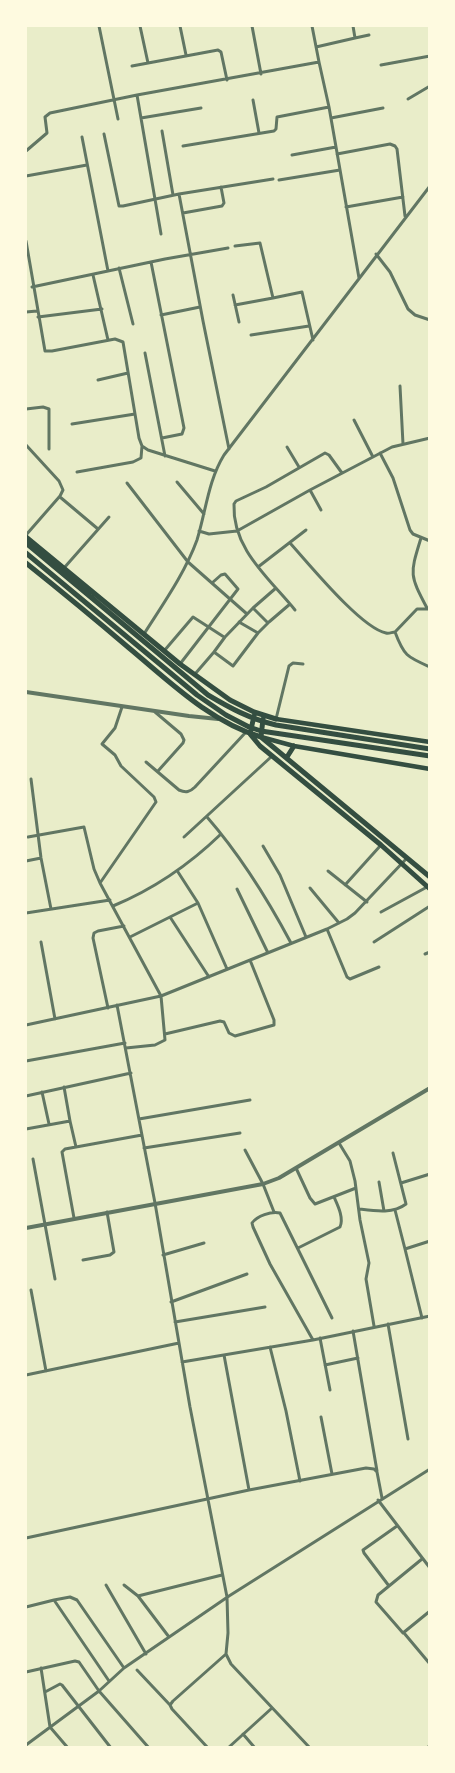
<!DOCTYPE html>
<html>
<head>
<meta charset="utf-8">
<style>
  body { margin:0 }
  #map { position:relative; width:455px; height:1773px; overflow:hidden; background:#e9edc9; font-family:"Noto Sans",sans-serif }
  canvas { display:block }
  .frame { position:absolute; inset:0; border:27px solid #fefae0; pointer-events:none }
</style>
</head>
<body>
<div id="map">
<canvas width="455" height="1773"></canvas>
<div class="frame"></div>
</div>
<script>
const ctx = document.querySelector('canvas').getContext('2d');
ctx.lineJoin = 'round';
function strokePath(path, color, width, dash) { ctx.strokeStyle = color; ctx.lineWidth = width; ctx.lineCap = dash ? 'butt' : 'round'; ctx.setLineDash(dash || []); ctx.stroke(path); }
const minor = new Path2D(`
  M 99,26 L 118,119
  M 140,26 L 148,63
  M 180,26 L 186,55
  M 252,26 L 261,74
  M 312,26 L 319,62
  M 355,38 L 369,35
  M 316,47 L 355,38 L 353,26
  M 381,65 L 430,56
  M 132,66 L 218,50 L 221,52 L 227,80
  M 137,95 L 161,234
  M 408,99 L 430,86
  M 253,100 L 259,133
  M 141,118 L 201,108
  M 331,118 L 383,108
  M 162,131 L 173,195
  M 104,134 L 119,206 L 123,206 L 179,194 L 273,179
  M 82,137 L 108,271
  M 183,146 L 274,131 L 276,129 L 277,117 L 329,107
  M 26,151 L 47,133 L 45,117 L 50,113 L 137,95 L 319,62 L 329,107 L 359,278
  M 337,154 L 390,144 L 395,146 L 397,149 L 405,216
  M 292,155 L 336,147
  M 26,176 L 87,165
  M 279,180 L 340,170
  M 179,194 L 203,321 L 229,449
  M 346,207 L 403,197
  M 183,213 L 222,206 L 224,203 L 221,187
  M 26,241 L 45,351 L 52,351 L 115,339 L 123,342 L 139,438 L 142,446 L 148,450 L 215,471
  M 235,246 L 260,243 L 273,298 L 302,292 L 313,340
  M 376,254 L 390,272 L 408,309 L 415,315 L 430,320
  M 151,262 L 184,428 L 182,434 L 162,438
  M 119,268 L 133,324
  M 93,275 L 108,340
  M 32,287 L 165,259 L 228,248
  M 233,295 L 239,322
  M 235,305 L 273,298
  M 26,312 L 37,311
  M 161,315 L 200,307
  M 38,317 L 102,309
  M 251,335 L 309,326
  M 145,353 L 165,456
  M 98,380 L 128,373
  M 400,386 L 403,444
  M 26,409 L 43,407 L 49,409 L 49,449
  M 354,420 L 373,457
  M 72,424 L 135,414
  M 26,445 L 59,481 L 63,490 L 60,496 L 26,535
  M 287,447 L 299,467
  M 380,453 L 393,478 L 410,530 L 413,534 L 430,541
  M 77,472 L 133,462 L 141,458 L 142,446
  M 177,482 L 204,514
  M 127,483 L 188,562 L 247,614
  M 310,490 L 321,510
  M 60,497 L 98,529
  M 199,531 L 209,534 L 237,531 L 310,490 L 392,447 L 430,438
  M 421,538 C 410,574 409,574 427,608
  M 290,543 C 309,564 361,628 386,633 C 389,634 392,632 395,632 L 417,609 L 430,609
  M 258,567 L 306,530
  M 64,568 L 109,517
  M 253,608 L 276,588
  M 295,610 C 269,578 232,549 234,504 L 236,501 L 266,487 L 325,453 L 329,455 L 342,473
  M 239,622 L 258,633
  M 269,622 L 290,604
  M 395,632 C 404,656 407,657 430,667
  M 144,634 C 163,604 185,573 197,540 C 206,511 208,481 224,455 L 430,186
  M 164,651 L 193,617 L 224,637
  M 180,664 L 238,589 L 225,574 L 221,575 L 212,583
  M 195,674 L 214,652 L 233,666 L 258,633 L 268,623 L 253,608 L 225,637 L 214,652
  M 122,707 L 115,728 L 102,744 L 115,755 L 121,766 L 154,797 L 156,802 L 100,883 L 161,996 L 165,1040 L 155,1045 L 126,1048
  M 155,712 L 181,734 L 184,740 L 183,743 L 158,771
  M 276,719 L 289,666 L 293,663 L 303,664
  M 146,762 L 179,790 C 186,793 190,792 195,787 L 246,732
  M 31,779 L 41,858 L 51,909
  M 207,817 C 241,856 267,898 291,943
  M 28,837 L 84,827 L 94,869 L 100,883
  M 184,837 L 271,757
  M 263,846 L 280,875 L 306,937
  M 26,861 L 41,858
  M 328,871 L 367,902
  M 178,872 L 198,903 L 227,969
  M 345,885 L 381,845
  M 310,888 L 339,923
  M 237,889 L 268,953
  M 113,906 C 154,889 189,865 221,834
  M 381,912 L 427,887
  M 26,913 L 110,900
  M 170,917 L 209,977
  M 327,929 L 347,977 L 350,979 L 379,967
  M 130,937 L 198,903
  M 41,942 L 55,1019
  M 374,942 L 430,906
  M 425,954 L 430,952
  M 117,1005 L 155,1203 L 190,1407 L 227,1597 L 228,1633 L 226,1654 L 231,1664 L 310,1748
  M 108,1008 L 93,938 L 94,933 L 98,931 L 124,926
  M 26,1025 L 161,996 L 327,929 L 347,919 L 355,913 L 407,858
  M 165,1034 L 220,1021 L 224,1022 L 229,1033 L 235,1036 L 274,1025 L 274,1020 L 250,960
  M 26,1061 L 125,1043
  M 64,1087 L 70,1121
  M 42,1092 L 49,1124
  M 26,1096 L 131,1073
  M 139,1119 L 250,1100
  M 26,1129 L 70,1121 L 76,1147
  M 339,1143 L 350,1161 L 355,1181 L 360,1220 L 369,1263 L 366,1279 L 374,1326
  M 144,1148 L 240,1133
  M 245,1150 L 263,1184 L 274,1212
  M 33,1159 L 55,1279
  M 296,1168 L 310,1198 L 315,1204 L 356,1188
  M 379,1182 L 384,1211
  M 401,1183 L 430,1174
  M 359,1209 C 375,1211 393,1214 406,1204 L 393,1153
  M 395,1210 L 405,1249
  M 74,1218 L 62,1152 L 65,1149 L 142,1135
  M 298,1248 L 340,1227 C 344,1218 338,1206 334,1197
  M 163,1255 L 204,1243
  M 83,1260 L 110,1255 L 114,1252 L 107,1212
  M 31,1290 L 46,1371
  M 171,1302 L 247,1274
  M 422,1318 L 405,1249 L 430,1241
  M 175,1322 L 265,1307
  M 388,1324 L 408,1439
  M 353,1331 L 377,1471
  M 320,1338 L 330,1390
  M 313,1340 L 270,1264 L 253,1227 L 252,1223 C 257,1216 271,1211 280,1213 L 332,1318
  M 270,1347 L 286,1411 L 300,1481
  M 224,1355 L 249,1490
  M 182,1362 L 313,1340 L 430,1316
  M 325,1365 L 358,1358
  M 26,1375 L 179,1343
  M 321,1417 L 332,1474
  M 378,1500 L 430,1568
  M 26,1538 L 249,1490 L 366,1468 L 374,1469 L 377,1472 L 382,1498
  M 422,1559 L 378,1595 L 376,1602 L 403,1633 L 430,1611
  M 106,1585 L 146,1654
  M 124,1585 L 138,1596 L 169,1637
  M 389,1586 L 364,1553 L 363,1550 L 397,1526
  M 138,1596 L 222,1575
  M 26,1607 L 54,1600
  M 404,1633 L 430,1664
  M 41,1668 L 50,1727 L 68,1748
  M 137,1670 L 170,1705
  M 26,1672 L 75,1661 L 79,1662 L 99,1691 L 149,1748
  M 109,1681 L 54,1600 L 70,1597 L 77,1600 L 124,1668
  M 45,1692 L 60,1684 L 62,1685 L 111,1748
  M 243,1734 L 255,1748
  M 26,1745 L 99,1691 L 124,1668 L 229,1596 L 430,1469
  M 208,1748 L 172,1709 L 170,1705 L 173,1701 L 226,1654
  M 228,1748 L 272,1708`);
const tertiary = new Path2D(`
  M 26,692 L 189,716 L 218,719
  M 26,1228 L 263,1184 L 279,1178 L 430,1088
  M 428,1748 L 430,1746`);
const secondary = new Path2D(`
  M 276,719 L 430,742
  M 261,737 L 294,746 L 430,769`);
const trunk = new Path2D(`
  M 26,537 L 180,664 L 230,700 L 254,712 L 276,719
  M 26,543 L 208,695 C 230,708 250,719 276,725 L 430,749
  M 26,553 L 197,695 L 226,715 L 249,727 L 261,731 L 430,756
  M 26,563 C 61,591 95,619 129,648 C 169,681 210,722 261,737
  M 254,716 L 250,734 L 260,746 L 381,845 L 430,889
  M 263,719 L 261,737 L 430,877
  M 287,757 L 294,746`);
strokePath(minor, '#617663', 3);
strokePath(tertiary, '#617663', 4);
strokePath(secondary, '#344e41', 4.5);
strokePath(trunk, '#344e41', 5);
</script>
</body>
</html>
